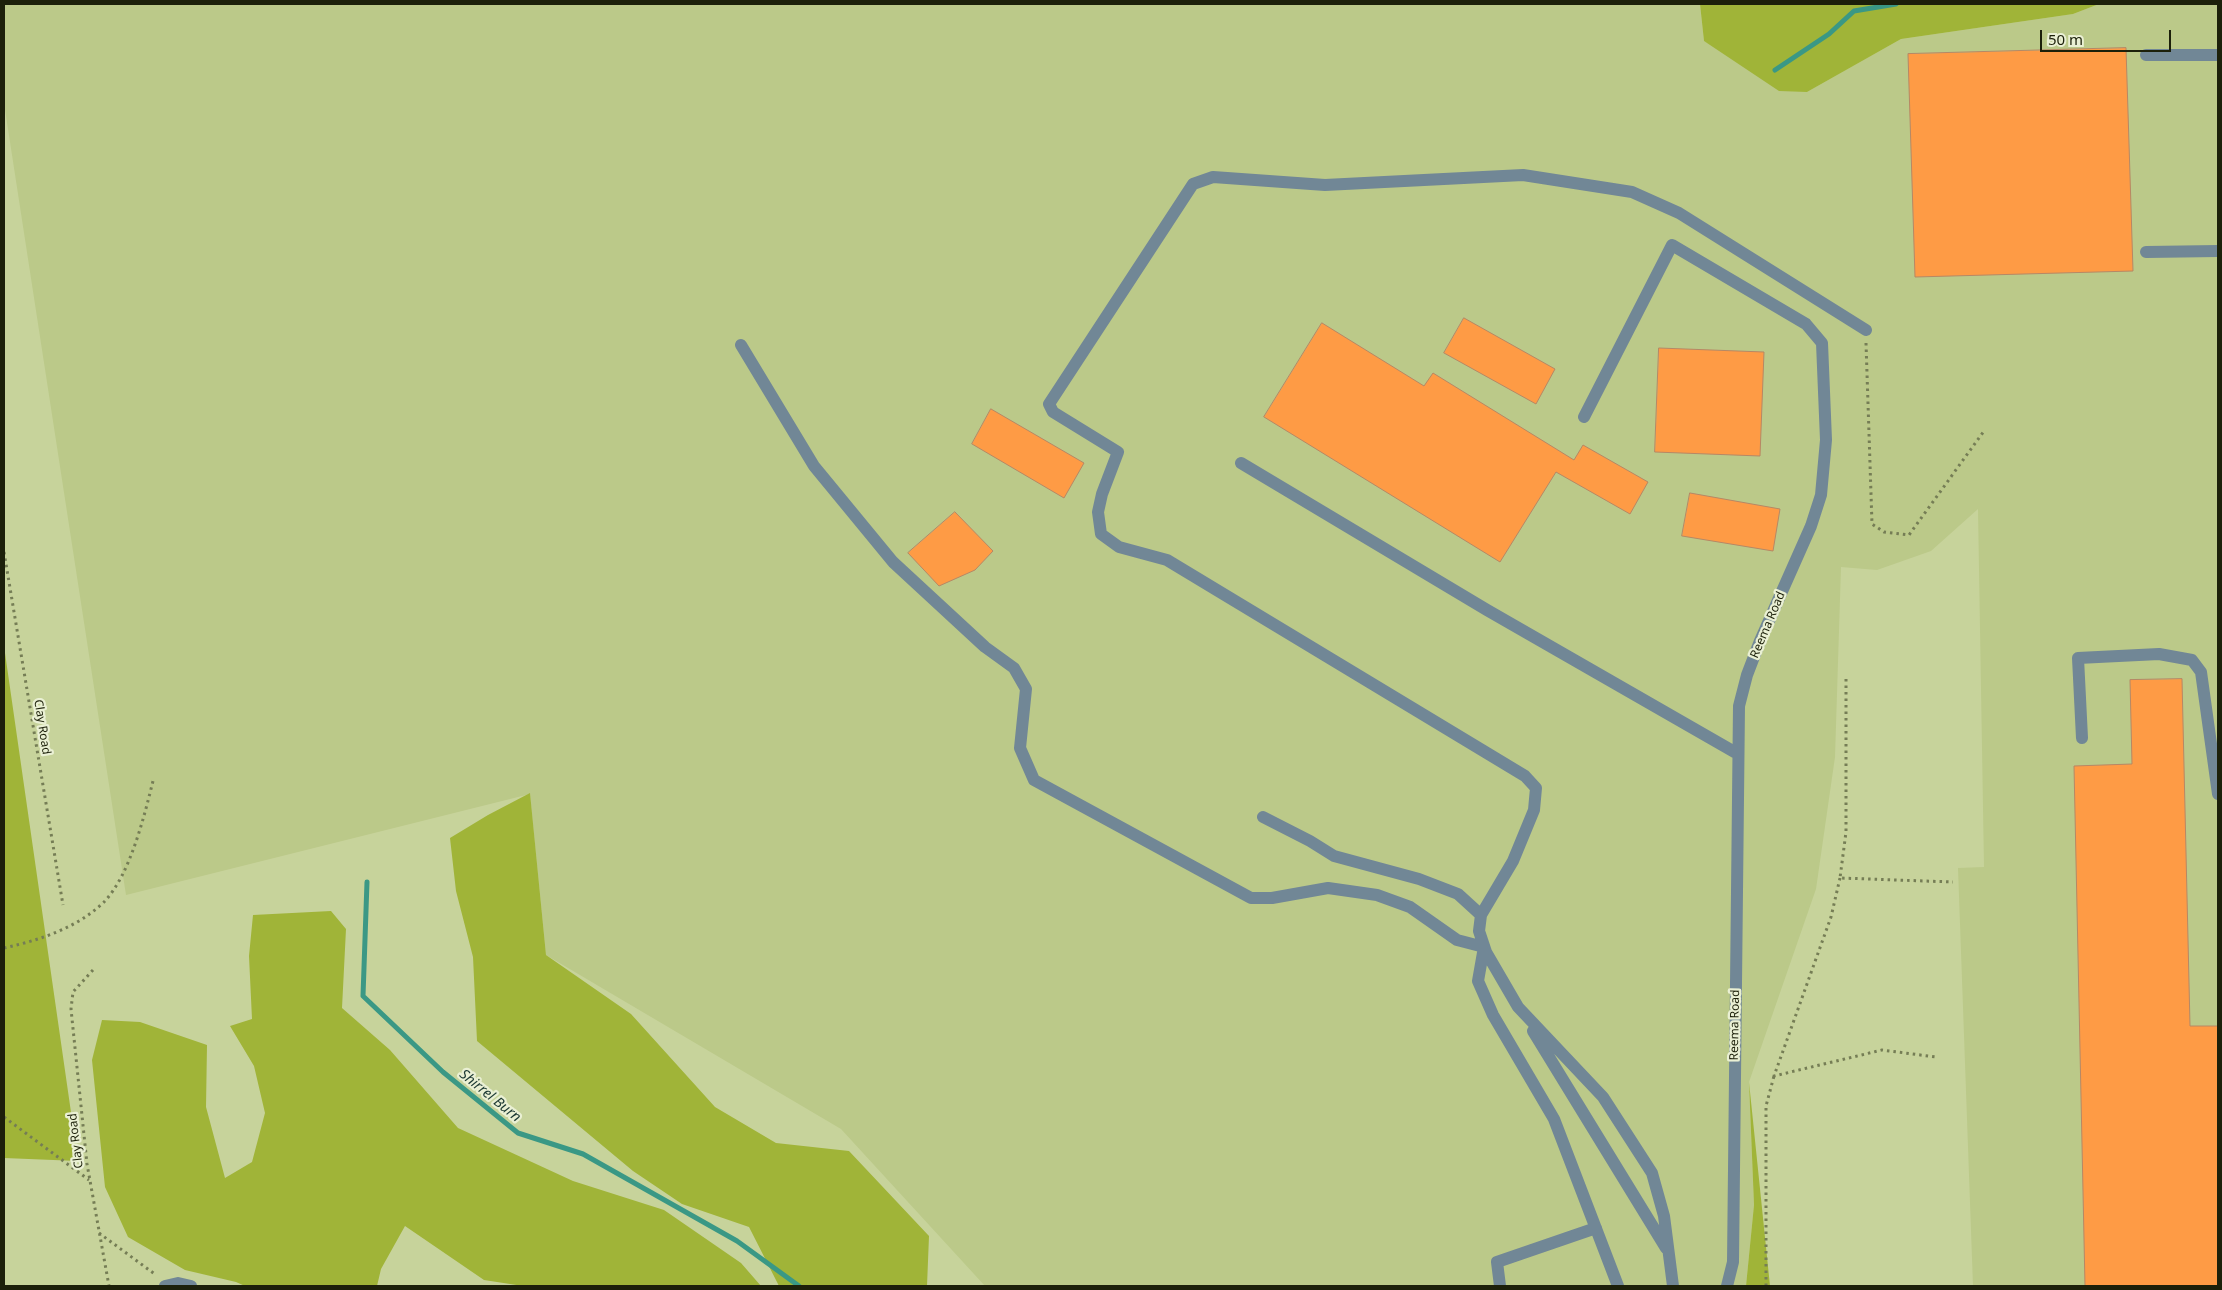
<!DOCTYPE html>
<html>
<head>
<meta charset="utf-8">
<style>
  body { margin:0 }
  #map { position:relative; width:2222px; height:1290px; overflow:hidden; background:#c7d39b; font-family:"Noto Sans",sans-serif }
  canvas { display:block }
  .frame { position:absolute; inset:0; border:5px solid #1c200a; pointer-events:none }
  .scale { position:absolute; left:2040px; top:30px; width:131px; height:22px; box-sizing:border-box; border:2px solid #1c200a; border-top:0; padding-left:6px; font-size:15px; line-height:18px; white-space:nowrap; color:#1c200a; -webkit-text-stroke:4px #eaf0d4; paint-order:stroke }
</style>
</head>
<body>
<div id="map">
<canvas width="2222" height="1290"></canvas>
<div class="frame"></div>
<div class="scale">50 m</div>
</div>
<script>
const ctx = document.querySelector('canvas').getContext('2d');
ctx.lineJoin = 'round';
function fill(path, color) { ctx.fillStyle = color; ctx.fill(path, 'evenodd'); }
function strokePath(path, color, width, dash) { ctx.strokeStyle = color; ctx.lineWidth = width; ctx.lineCap = dash ? 'butt' : 'round'; ctx.setLineDash(dash || []); ctx.stroke(path); }
function label(font, color, halo, rows, align = 'center') {
  ctx.font = font + ' "Noto Sans",sans-serif'; ctx.lineWidth = 4.5; ctx.setLineDash([]); ctx.textBaseline = 'middle'; ctx.strokeStyle = halo; ctx.fillStyle = color; for (const [text, x, y, turn = 0] of rows) {
    ctx.save(); ctx.translate(x, y); ctx.rotate((+turn || 0) * Math.PI / 180); ctx.textAlign = isNaN(turn) ? turn : align; if (halo) ctx.strokeText(text, 0, 0); ctx.fillText(text, 0, 0); ctx.restore();
  }
}
const built = new Path2D(`
  M 4,4 L 1700,4 L 1704,41 L 1807,92 L 1901,39 L 2073,14 L 2099,4 L 2218,4 L 2218,1286 L 1973,1286 L 1958,868 L 1984,867 L 1978,509 L 1931,551 L 1877,570 L 1841,567 L 1835,757 L 1816,889 L 1749,1082 L 1754,1205 L 1746,1286 L 985,1286 L 841,1129 L 546,955 L 530,794 L 126,895 L 4,103 Z`);
const green = new Path2D(`
  M 1700,4 L 2099,4 L 2073,14 L 1901,39 L 1807,92 L 1779,91 L 1704,41 Z
  M 4,646 L 78,1161 L 4,1158 Z
  M 530,793 L 546,955 L 631,1014 L 715,1107 L 776,1143 L 849,1151 L 929,1236 L 927,1286 L 779,1286 L 749,1227 L 682,1204 L 633,1171 L 477,1041 L 473,957 L 456,891 L 450,838 L 488,815 Z
  M 331,911 L 346,929 L 342,1008 L 390,1050 L 458,1128 L 573,1181 L 664,1210 L 741,1263 L 761,1286 L 523,1286 L 484,1280 L 405,1226 L 381,1269 L 377,1286 L 245,1286 L 236,1282 L 185,1270 L 128,1237 L 105,1187 L 92,1060 L 102,1020 L 140,1022 L 207,1045 L 206,1107 L 225,1178 L 252,1162 L 265,1113 L 254,1066 L 230,1026 L 252,1019 L 249,956 L 253,915 Z
  M 1749,1082 L 1770,1286 L 1746,1286 L 1754,1205 Z`);
const stream = new Path2D(`
  M 1775,70 L 1829,34 L 1854,11 L 1896,4
  M 367,882 L 363,996 L 443,1072 L 518,1133 L 583,1154 L 737,1241 L 799,1286`);
const building = new Path2D(`
  M 2126,48 L 2133,271 L 1915,277 L 1908,54 Z
  M 1464,318 L 1555,369 L 1536,404 L 1444,353 Z
  M 1322,323 L 1424,386 L 1433,373 L 1574,460 L 1583,445 L 1648,482 L 1630,514 L 1556,472 L 1500,562 L 1264,417 Z
  M 1659,348 L 1764,352 L 1760,456 L 1655,452 Z
  M 991,409 L 1084,463 L 1064,498 L 972,444 Z
  M 1690,493 L 1780,509 L 1773,551 L 1682,536 Z
  M 955,512 L 993,551 L 975,570 L 939,586 L 908,553 Z
  M 2182,679 L 2190,1026 L 2218,1026 L 2218,1286 L 2085,1286 L 2074,766 L 2132,764 L 2130,680 Z`);
const path = new Path2D(`
  M 1866,343 L 1872,524 L 1884,532 L 1909,535 L 1984,431
  M 4,552 L 63,905
  M 1846,679 L 1846,832 L 1840,878 L 1953,882
  M 1840,878 L 1831,917 L 1774,1076 L 1882,1050 L 1936,1057
  M 4,948 C 40,940 77,928 104,902 C 130,875 144,817 153,781
  M 93,970 L 73,992 L 71,1009 L 87,1164 L 109,1286
  M 4,1117 L 89,1180
  M 99,1233 L 156,1275
  M 1766,1286 L 1766,1106 L 1774,1076`);
const minor = new Path2D(`
  M 2146,55 L 2218,55
  M 2146,252 L 2218,251
  M 741,345 L 814,466 L 893,562 L 985,647 L 1014,668 L 1026,689 L 1020,748 L 1034,780 L 1251,898 L 1272,898 L 1328,888 L 1377,895 L 1410,907 L 1457,940 L 1484,947
  M 1584,417 L 1672,245 L 1806,324 L 1822,343 L 1826,440 L 1821,495 L 1811,526 L 1760,641 L 1747,675 L 1739,706 L 1733,1262 L 1727,1286
  M 1241,463 L 1487,610 L 1738,754
  M 2082,738 L 2078,658 L 2159,654 L 2192,660 L 2201,672 L 2218,794
  M 1263,817 L 1310,841 L 1334,856 L 1419,879 L 1458,894 L 1481,915
  M 1484,947 L 1478,981 L 1493,1015 L 1554,1119 L 1618,1286
  M 1533,1031 L 1666,1248
  M 165,1286 L 178,1283 L 191,1286
  M 1500,1286 L 1497,1262 L 1596,1228
  M 1673,1286 L 1664,1216 L 1652,1173 L 1603,1097 L 1518,1007 L 1486,952 L 1479,931 L 1481,915 L 1513,861 L 1534,810 L 1536,788 L 1525,776 L 1167,560 L 1119,547 L 1101,534 L 1098,512 L 1102,494 L 1118,452 L 1053,412 L 1049,404 L 1193,184 L 1213,177 L 1325,185 L 1523,175 L 1632,192 L 1679,213 L 1866,330`);
const streetNames = [
  ["Reema Road",1768,625,-67],
  ["Clay Road",42,727,81],
  ["Reema Road",1735,1025,-89],
  ["Clay Road",76,1141,-97]
];
const waterNames = [
  ["Shirrel Burn",490,1096,39]
];
fill(built, '#bbc989');
fill(green, '#a0b438');
strokePath(stream, '#3a9885', 5);
fill(building, '#fe9b45');
strokePath(building, '#b68865', 1);
strokePath(path, '#757d55', 3, [2.5, 4]);
strokePath(minor, '#718796', 12);
label('12px', '#1c200a', '#eaf0d4', streetNames);
label('italic 14px', '#1b3832', '#eaf0d4', waterNames);
</script>
</body>
</html>
